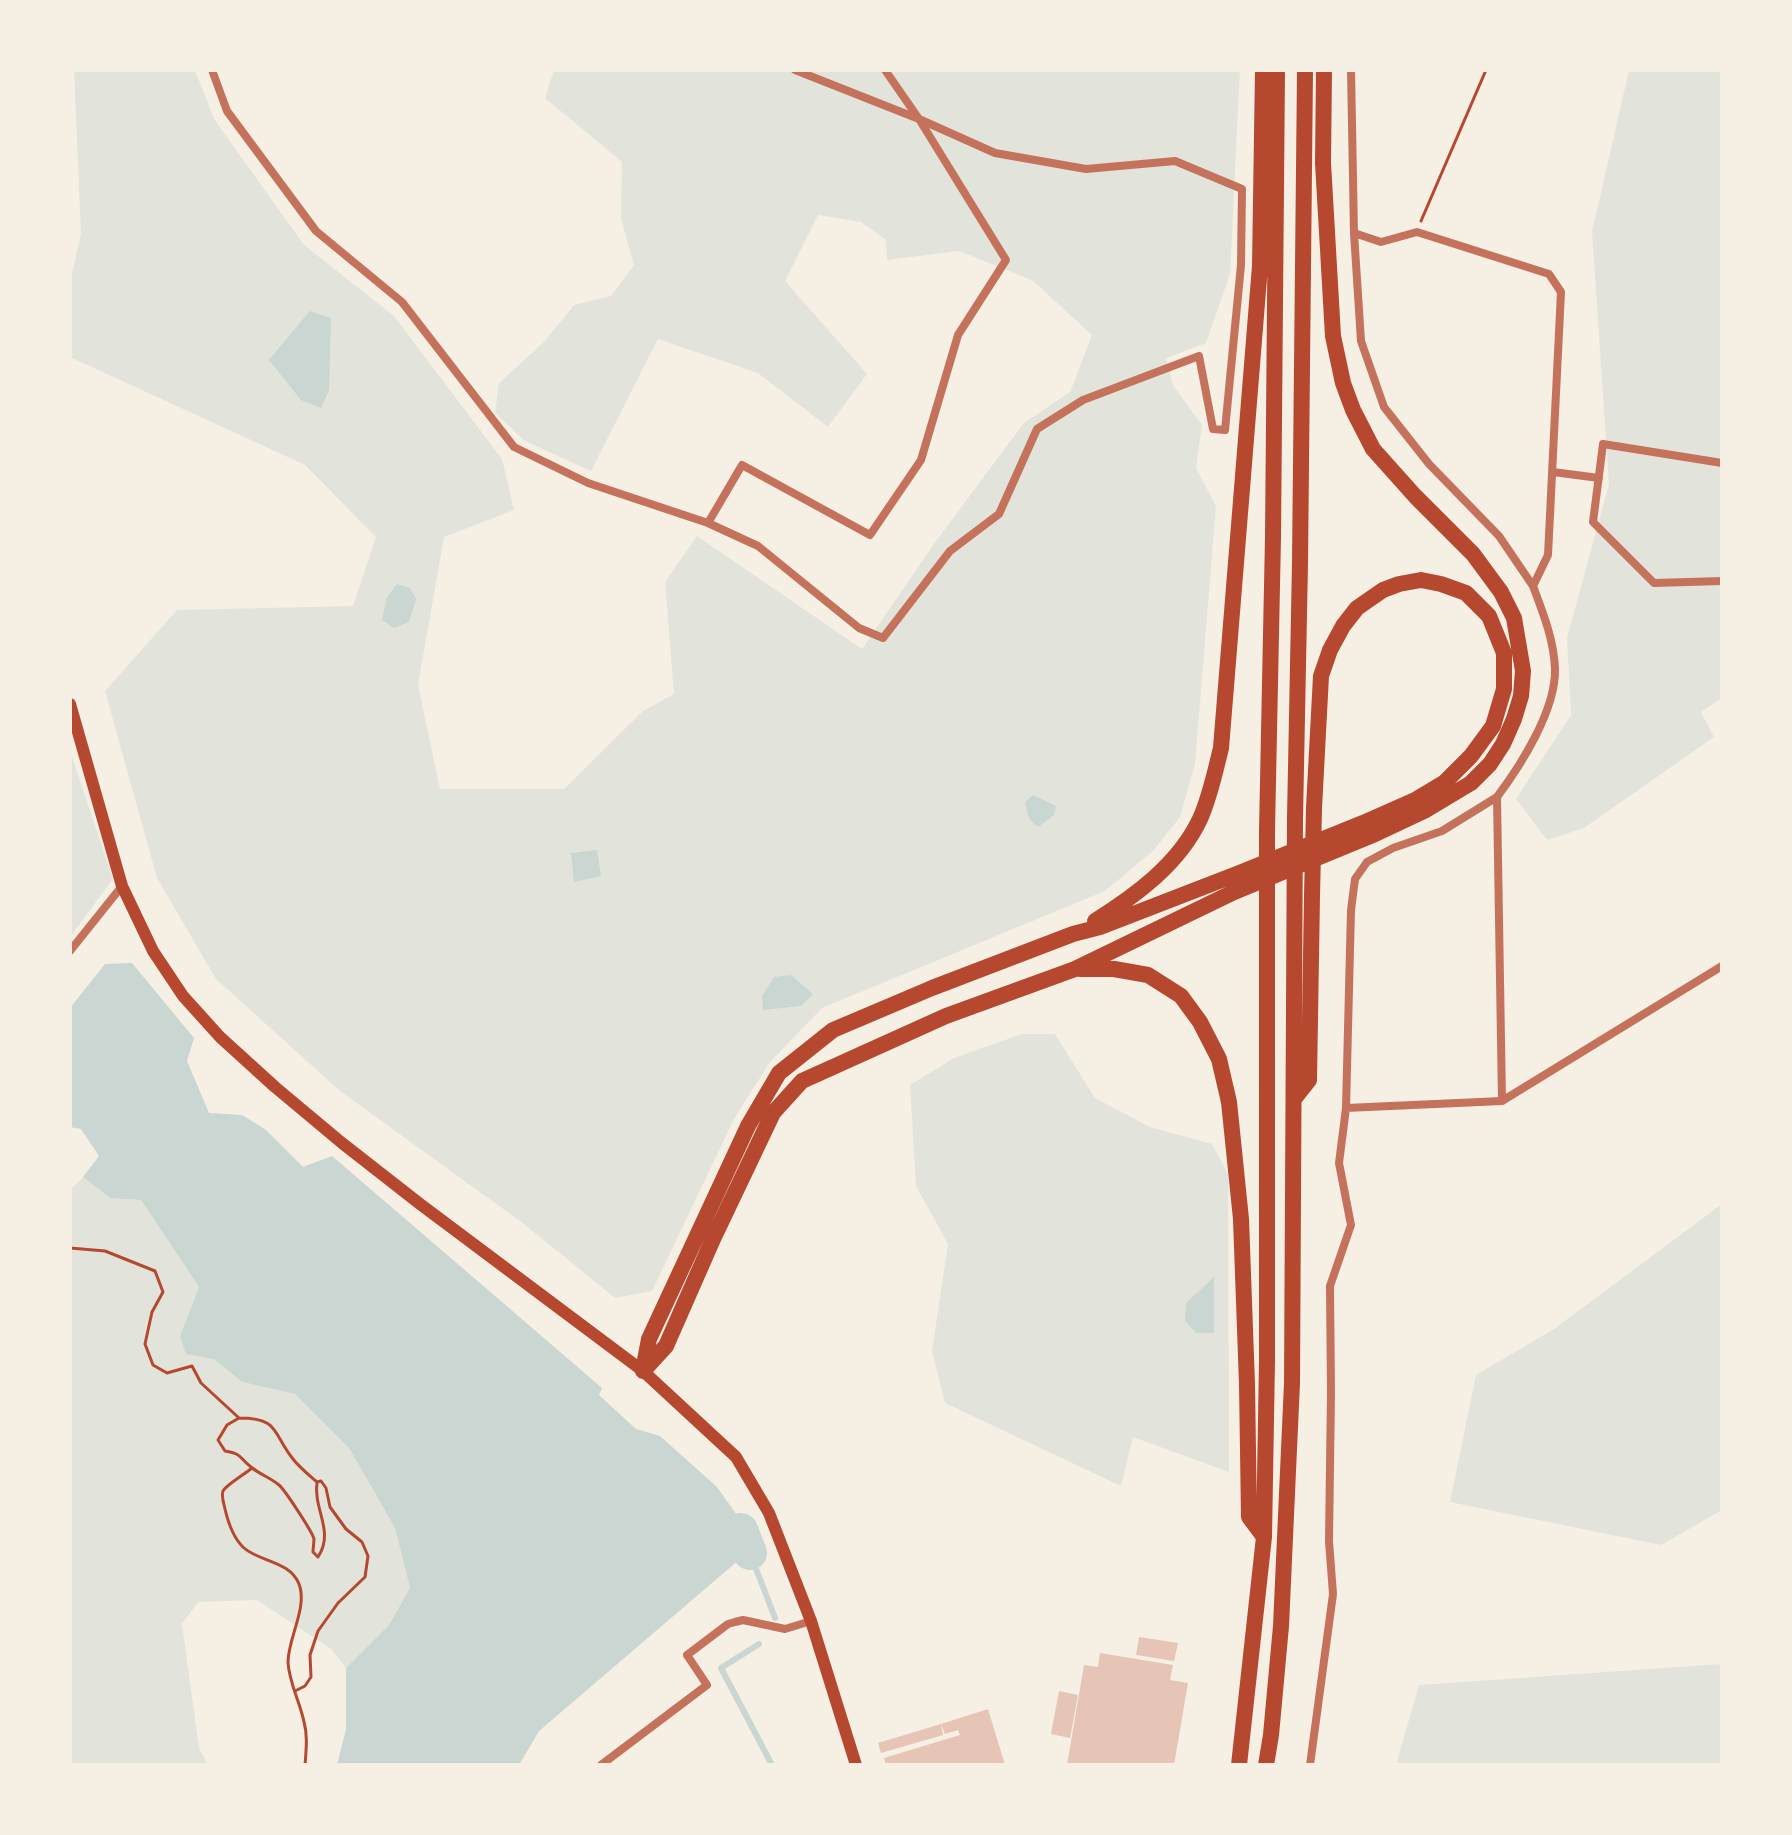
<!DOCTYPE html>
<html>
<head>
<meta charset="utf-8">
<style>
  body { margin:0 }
  #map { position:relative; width:1792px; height:1835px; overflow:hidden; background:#f6efe4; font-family:"Source Sans 3",sans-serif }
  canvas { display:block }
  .frame { position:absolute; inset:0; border:72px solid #f6efe4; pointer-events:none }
</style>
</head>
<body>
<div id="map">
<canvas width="1792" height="1835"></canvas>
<div class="frame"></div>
</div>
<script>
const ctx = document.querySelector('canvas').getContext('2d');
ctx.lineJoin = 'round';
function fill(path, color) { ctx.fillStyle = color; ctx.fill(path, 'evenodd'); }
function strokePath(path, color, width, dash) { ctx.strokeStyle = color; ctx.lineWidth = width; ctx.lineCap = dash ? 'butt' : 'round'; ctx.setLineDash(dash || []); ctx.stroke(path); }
const green = new Path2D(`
  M 74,70 L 195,70 L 214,119 L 304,245 L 394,316 L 502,459 L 514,510 L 444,537 L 418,685 L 440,789 L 564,789 L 643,711 L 674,694 L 665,582 L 697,536 L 862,649 L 936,541 L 1024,423 L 1070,392 L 1092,335 L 1032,280 L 959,251 L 887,260 L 886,240 L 861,222 L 818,215 L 785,281 L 867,374 L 828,427 L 758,373 L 658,339 L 591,471 L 525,441 L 495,413 L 499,383 L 544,342 L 574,305 L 611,296 L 634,265 L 621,219 L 622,162 L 545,98 L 554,70 L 1240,70 L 1230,274 L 1206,343 L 1166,358 L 1173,385 L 1202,425 L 1196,468 L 1216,506 L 1195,764 L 1180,817 L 1153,851 L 1105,891 L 822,1008 L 770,1062 L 734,1119 L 652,1291 L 615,1298 L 524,1224 L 340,1091 L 216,979 L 157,878 L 105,691 L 177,610 L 353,606 L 376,537 L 305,465 L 70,357 L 70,282 L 81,234 Z
  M 1629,70 L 1722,70 L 1722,698 L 1701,712 L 1714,737 L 1584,828 L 1547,840 L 1516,799 L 1571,715 L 1567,638 L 1609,484 L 1592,232 Z
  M 70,751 L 113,879 L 70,937 Z
  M 1022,1034 L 1055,1034 L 1095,1098 L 1150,1127 L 1212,1144 L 1228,1174 L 1229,1472 L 1133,1437 L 1121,1486 L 945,1403 L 932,1351 L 948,1244 L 916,1186 L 910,1085 L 954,1058 Z
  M 83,1177 L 110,1198 L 141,1200 L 199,1287 L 180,1336 L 214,1359 L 242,1382 L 295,1394 L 349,1448 L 395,1528 L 410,1588 L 389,1625 L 346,1668 L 331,1649 L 257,1600 L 198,1602 L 182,1624 L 199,1748 L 208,1765 L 70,1765 L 70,1190 Z
  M 1722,1204 L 1722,1510 L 1661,1545 L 1450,1502 L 1476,1375 L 1554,1329 Z
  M 1722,1664 L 1722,1765 L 1396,1765 L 1419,1685 Z`);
const water = new Path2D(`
  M 310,311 L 331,318 L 329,390 L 321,408 L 301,400 L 269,360 Z
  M 397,584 L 410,588 L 416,599 L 409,622 L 394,628 L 382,620 L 387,597 Z
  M 1033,795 L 1056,806 L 1054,815 L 1038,827 L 1029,819 L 1025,802 Z
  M 597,850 L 601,876 L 574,882 L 571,853 Z
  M 132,963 L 194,1038 L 187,1061 L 209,1113 L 242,1115 L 266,1130 L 303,1167 L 332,1156 L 602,1388 L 599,1395 L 636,1429 L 660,1436 L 717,1487 L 746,1528 L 736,1533 L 740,1559 L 539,1731 L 519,1765 L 337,1765 L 346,1729 L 346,1668 L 389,1625 L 410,1588 L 395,1528 L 349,1448 L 295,1394 L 242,1382 L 214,1359 L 186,1354 L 180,1336 L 199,1287 L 141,1200 L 110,1198 L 83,1177 L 99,1156 L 81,1129 L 70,1127 L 70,1008 L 105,964 Z
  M 791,975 L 813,994 L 801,1006 L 763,1010 L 762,996 L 774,977 Z
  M 1214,1277 L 1214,1333 L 1196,1333 L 1185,1321 L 1186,1303 Z`);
const stream = new Path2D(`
  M 750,1553 L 775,1618
  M 759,1644 L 721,1668 L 772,1765`);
const river = new Path2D(`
  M 741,1530 L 750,1553`);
const building = new Path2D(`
  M 1139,1637 L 1178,1643 L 1174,1661 L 1136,1655 Z
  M 1100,1653 L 1173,1665 L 1170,1680 L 1188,1683 L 1174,1765 L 1067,1765 L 1084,1665 L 1098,1667 Z
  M 1059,1691 L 1078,1695 L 1070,1738 L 1051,1734 Z
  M 988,1709 L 1005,1765 L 886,1765 L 884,1758 L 960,1735 L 958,1730 L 945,1734 L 941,1724 Z
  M 941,1724 L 943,1735 L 881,1753 L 878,1743 Z`);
const path = new Path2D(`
  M 1421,221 L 1486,70
  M 70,1248 L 105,1251 L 155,1271 L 163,1292 L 152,1312 L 145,1344 L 153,1365 L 167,1373 L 192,1366 L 201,1383 L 239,1418 C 280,1418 272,1433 293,1459 C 300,1468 309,1475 317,1482 L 321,1481 L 326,1488 L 330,1507 L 346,1529 L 362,1542 L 368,1556 L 365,1577 L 338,1603 L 318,1631 L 310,1655 L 311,1677 L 305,1686 L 295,1691
  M 239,1418 L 227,1425 L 218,1440 L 225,1451 C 243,1454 238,1457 251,1467 C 259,1474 271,1478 279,1485 C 285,1490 313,1533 314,1539 C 314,1540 313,1551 313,1552 L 318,1557 C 335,1531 313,1510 317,1482
  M 252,1468 C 245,1474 226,1485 223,1491 C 221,1496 224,1504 225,1509 C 228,1522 233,1538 244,1548 C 260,1562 290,1561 299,1584 C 308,1607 288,1638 288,1662 C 289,1683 300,1702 304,1722 C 308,1736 306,1751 305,1765`);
const minor = new Path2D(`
  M 212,70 L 227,111 L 316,231 L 402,302 L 514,447 L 588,483 L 708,523 L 758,546 L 859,628 L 883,638 L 950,551 L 999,514 L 1037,429 L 1083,400 L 1199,356 L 1213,429 L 1225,430 L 1241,265 L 1242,189 L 1175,161 L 1086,169 L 995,153 L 919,119 L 795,70
  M 1351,70 L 1354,233 L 1361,341 L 1384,407 L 1429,464 L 1499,536 L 1533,586
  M 1354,233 L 1381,242 L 1417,232 L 1549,274 L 1561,292 L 1548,555 L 1533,586 C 1543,613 1554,640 1555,669 C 1556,710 1521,765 1497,797 L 1502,1101
  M 1722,463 L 1603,444 L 1593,522 L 1654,583 L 1722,581
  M 1553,472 L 1599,478
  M 708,523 L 742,465 L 870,535 L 921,460 L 958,335 L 1006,260 L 919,119 L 885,70
  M 70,951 L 122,886
  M 1346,1108 L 1351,910 L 1355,879 L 1367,862 L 1393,848 L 1442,831 L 1497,797
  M 601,1765 L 707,1685 L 687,1655 L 728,1624 L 735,1622 L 743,1620 L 785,1629 L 811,1621
  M 1310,1765 L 1333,1594 L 1329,1541 L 1331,1393 L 1330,1286 L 1351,1225 L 1339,1163 L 1346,1108 L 1502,1101 L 1722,966`);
const secondary = new Path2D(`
  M 70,704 L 122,886 L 153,951 L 183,996 L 220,1037 L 275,1087 L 342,1143 L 420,1204 L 643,1371 L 736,1457 L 769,1513 L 811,1621 L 856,1765`);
const motorway = new Path2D(`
  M 1095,921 C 1135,896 1179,864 1200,819 C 1210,797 1215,772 1221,748 L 1260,266 L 1263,70
  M 1080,969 L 1114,969 L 1148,975 L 1181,996 L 1200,1022 L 1219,1059 L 1229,1102 L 1241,1219 L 1247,1384 L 1249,1517 L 1264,1537
  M 644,1370 L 666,1346 L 713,1239 L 773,1113 L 802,1081 L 946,1016 L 1075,969 L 1234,892 L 1375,834 L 1426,810 L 1471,783 L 1490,764 L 1503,744 L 1514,719 L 1521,696 L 1523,671 L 1514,618 L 1501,592 L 1473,554 L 1415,496 L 1373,449 L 1353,410 L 1343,383 L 1333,336 L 1323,163 L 1324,70
  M 643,1371 L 649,1339 L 748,1126 L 779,1073 L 833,1030 L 932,988 L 1073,934 L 1100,927 L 1237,874 L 1363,823 L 1415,800 L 1445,782 L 1471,756 L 1493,726 L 1504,689 L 1504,653 L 1489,616 L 1466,593 L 1441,584 L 1421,580 L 1399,584 L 1383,590 L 1357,608 L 1343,626 L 1330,650 L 1321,676 L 1314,808 L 1312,896 L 1309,1080 L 1294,1099
  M 1239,1765 L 1264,1537 L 1267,1361 L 1267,830 L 1273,537 L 1277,70
  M 1266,1765 L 1271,1735 L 1281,1626 L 1292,1383 L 1295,818 L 1300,563 L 1305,70`);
fill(green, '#e2e4dc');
fill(water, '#c9d6d2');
strokePath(stream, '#c9d6d2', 6);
strokePath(river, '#c9d6d2', 34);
fill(building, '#e6c5b7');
strokePath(path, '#b5482f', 3);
strokePath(minor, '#c5725c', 8);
strokePath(secondary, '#b5482f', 12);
strokePath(motorway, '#b5482f', 16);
</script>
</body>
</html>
